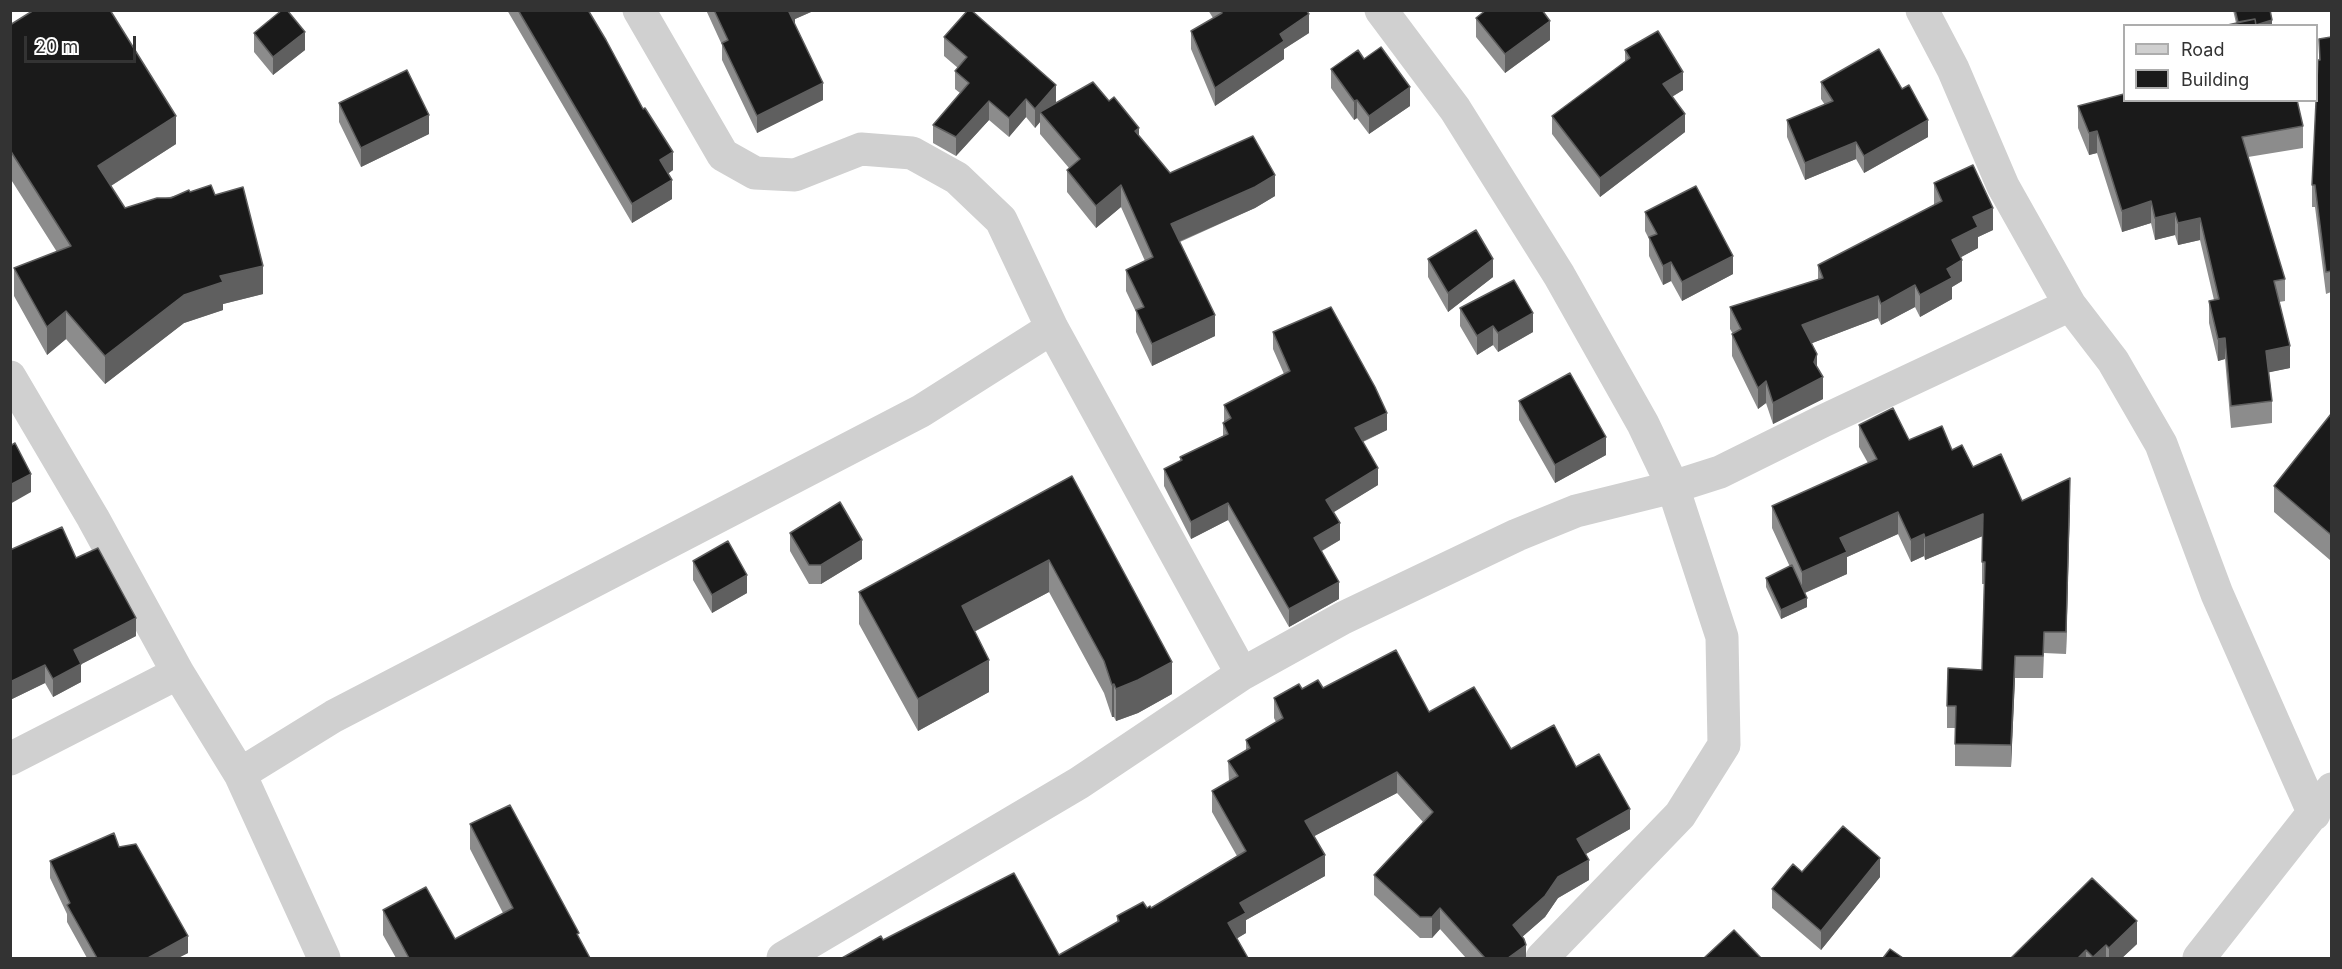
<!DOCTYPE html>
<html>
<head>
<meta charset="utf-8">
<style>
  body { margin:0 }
  #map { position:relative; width:2342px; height:969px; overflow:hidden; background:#fff; font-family:Inter,sans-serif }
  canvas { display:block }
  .frame { position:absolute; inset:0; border:12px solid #333; pointer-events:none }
  .legend { position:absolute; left:2123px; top:24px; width:195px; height:78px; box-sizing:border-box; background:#fff; border:2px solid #adadad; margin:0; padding:8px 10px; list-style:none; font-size:18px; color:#333 }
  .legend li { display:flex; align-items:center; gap:12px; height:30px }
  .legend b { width:30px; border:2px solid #adadad }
  .scale { position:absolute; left:24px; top:36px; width:112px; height:27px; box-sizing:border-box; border:3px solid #333; border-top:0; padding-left:8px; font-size:18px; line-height:21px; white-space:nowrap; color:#333; -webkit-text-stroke:4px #fff; paint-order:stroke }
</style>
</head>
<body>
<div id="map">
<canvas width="2342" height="969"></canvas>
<div class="frame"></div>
<ul class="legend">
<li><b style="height:8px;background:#d0d0d0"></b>Road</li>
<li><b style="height:16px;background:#1a1a1a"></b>Building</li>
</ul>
<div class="scale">20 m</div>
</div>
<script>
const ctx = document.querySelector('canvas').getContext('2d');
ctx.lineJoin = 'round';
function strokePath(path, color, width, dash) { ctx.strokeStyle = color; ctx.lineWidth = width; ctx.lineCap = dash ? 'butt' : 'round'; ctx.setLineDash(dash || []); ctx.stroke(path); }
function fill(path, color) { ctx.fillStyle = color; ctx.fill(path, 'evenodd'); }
const street = new Path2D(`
  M 639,10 L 723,155 L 755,173 L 795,175 L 861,149 L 912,153 L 957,178 L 1001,220 L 1052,328 L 1242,674
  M 1381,10 L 1455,109 L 1559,275 L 1643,424 L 1673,487 L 1722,637 L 1724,745 L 1680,815 L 1542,958
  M 1922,10 L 1953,69 L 2003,186 L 2070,305 L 2113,361 L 2161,444 L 2217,594 L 2314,814
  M 10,377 L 93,518 L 178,673 L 240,774 L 324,958
  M 10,759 L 178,673
  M 240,774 L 334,716 L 921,411 L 1052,328
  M 783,958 L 1079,783 L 1242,674 L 1343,618 L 1517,535 L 1576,511 L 1673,487 L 1720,472 L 1823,421 L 2070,305
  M 2199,958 L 2332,789`);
const wall = new Path2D(`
  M 507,10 L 588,10 L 673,170 L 668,174 L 672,199 L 632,223 Z
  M 706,10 L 811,10 L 811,12 L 795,19 L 795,24 L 794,24 L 823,100 L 757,133 L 722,60 L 722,45 Z
  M 1208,10 L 1306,10 L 1309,33 L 1284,49 L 1284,59 L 1215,106 L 1191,49 L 1191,31 L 1213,18 Z
  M 2233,10 L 2270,10 L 2272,26 L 2236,23 Z
  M 1476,18 L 1550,40 L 1505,73 L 1476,37 Z
  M 10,25 L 176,144 L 111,186 L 125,208 L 190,192 L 215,195 L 263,294 L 223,304 L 223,310 L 184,323 L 105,384 L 66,339 L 47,355 L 14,296 L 14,268 L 57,252 L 10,178 Z
  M 254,33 L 305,50 L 273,75 L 254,52 Z
  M 944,37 L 1056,103 L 1139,136 L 1170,173 L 1275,196 L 1255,208 L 1180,242 L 1215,336 L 1152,366 L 1136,332 L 1136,312 L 1126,291 L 1126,270 L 1145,261 L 1121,207 L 1096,228 L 1067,192 L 1067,170 L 1069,168 L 1040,134 L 1040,122 L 1035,128 L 1026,117 L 1009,137 L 989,120 L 956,156 L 933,143 L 933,125 L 960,93 L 955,89 L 955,71 L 958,68 L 944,56 Z
  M 2331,37 L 2331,292 L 2326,294 L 2315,207 L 2312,207 L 2312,185 L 2319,60 L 2319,39 Z
  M 1625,50 L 1683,90 L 1672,97 L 1685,132 L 1600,197 L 1552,134 L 1552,116 L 1625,62 Z
  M 1364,59 L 1410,106 L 1369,134 L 1357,118 L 1354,120 L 1331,88 L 1331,69 Z
  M 1821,82 L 1928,137 L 1864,173 L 1856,159 L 1805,180 L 1787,137 L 1787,120 L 1825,105 L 1821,99 Z
  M 339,103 L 429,134 L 361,167 L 339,122 Z
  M 2078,106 L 2303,126 L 2303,148 L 2248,157 L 2285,279 L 2285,301 L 2279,302 L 2290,368 L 2269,372 L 2272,401 L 2272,423 L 2231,428 L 2225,359 L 2218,361 L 2209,323 L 2209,301 L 2214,300 L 2200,240 L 2178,245 L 2175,235 L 2155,240 L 2151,223 L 2122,232 L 2097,153 L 2089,155 L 2078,128 Z
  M 1934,183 L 1993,230 L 1978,237 L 1978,248 L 1961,257 L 1962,281 L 1952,287 L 1952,299 L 1920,317 L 1915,307 L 1881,325 L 1878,318 L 1812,343 L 1823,399 L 1773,424 L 1766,403 L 1758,409 L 1732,356 L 1732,334 L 1733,334 L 1730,329 L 1730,307 L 1818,280 L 1818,265 L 1934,206 Z
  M 1645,212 L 1733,274 L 1682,301 L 1671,281 L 1663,285 L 1649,256 L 1649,239 L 1645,231 Z
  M 1428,259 L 1493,277 L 1448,312 L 1428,277 Z
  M 1460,308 L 1533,332 L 1498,352 L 1493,345 L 1477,355 L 1460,326 Z
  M 1273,332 L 1387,430 L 1363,442 L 1378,485 L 1333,512 L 1340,540 L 1322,551 L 1339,599 L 1289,627 L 1228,520 L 1191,539 L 1164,486 L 1164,469 L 1180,461 L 1180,457 L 1223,436 L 1223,423 L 1224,422 L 1224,405 L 1284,374 L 1273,349 Z
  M 1519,401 L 1606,455 L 1555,483 L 1519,420 Z
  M 2331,414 L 2330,560 L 2274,512 L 2274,486 Z
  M 1859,425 L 1909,440 L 1952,450 L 1973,467 L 2022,501 L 2070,500 L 2066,654 L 2044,653 L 2043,678 L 2015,678 L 2011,767 L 1955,766 L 1955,728 L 1947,728 L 1947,706 L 1982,670 L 1984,584 L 1982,584 L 1982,536 L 1925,560 L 1924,556 L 1911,562 L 1898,534 L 1847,557 L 1847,574 L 1805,593 L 1807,607 L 1781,619 L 1766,587 L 1766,578 L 1790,567 L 1772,528 L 1772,506 L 1868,463 L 1859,447 Z
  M 1072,476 L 1172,694 L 1138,713 L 1116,721 L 1114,717 L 1112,717 L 1104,693 L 1049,592 L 974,632 L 989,692 L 918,731 L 859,624 L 859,592 Z
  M 790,533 L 862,559 L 821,584 L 809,584 L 790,551 Z
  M 10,550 L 76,558 L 136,636 L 81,664 L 81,682 L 53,697 L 45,683 L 10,700 Z
  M 693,561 L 747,593 L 712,613 L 693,580 Z
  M 1323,688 L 1429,712 L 1511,749 L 1576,767 L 1630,829 L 1586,854 L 1589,880 L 1558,898 L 1545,917 L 1522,937 L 1526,958 L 1466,958 L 1440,929 L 1432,938 L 1420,938 L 1374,895 L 1374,875 L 1423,822 L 1397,793 L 1314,836 L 1325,876 L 1246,920 L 1246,933 L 1237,938 L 1248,958 L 842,958 L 883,940 L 1059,955 L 1117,922 L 1117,916 L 1147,908 L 1151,908 L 1237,856 L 1212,812 L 1212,791 L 1229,781 L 1228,761 L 1246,751 L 1246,740 L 1276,722 L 1274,718 L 1274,698 L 1302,689 Z
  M 470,824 L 579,938 L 590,958 L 396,958 L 383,935 L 383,910 L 455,939 L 503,913 L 470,849 Z
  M 119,847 L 188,953 L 178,958 L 87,958 L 67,922 L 67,914 L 50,878 L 50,861 Z
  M 1802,872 L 1880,877 L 1821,950 L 1772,908 L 1772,889 Z
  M 2092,878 L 2137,944 L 2122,958 L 2011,958 Z`);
const shadedWall = new Path2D(`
  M 787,10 L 811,10 L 811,12 L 795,19 L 795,24 L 787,27 Z
  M 1309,14 L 1309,33 L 1284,49 L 1284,59 L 1215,106 L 1215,88 L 1280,34 Z
  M 2272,20 L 2272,26 L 2253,26 Z
  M 1550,21 L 1550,40 L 1505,73 L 1505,54 Z
  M 305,32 L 305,50 L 273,75 L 273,57 Z
  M 1683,72 L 1683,90 L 1663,102 L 1663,84 Z
  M 823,83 L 823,100 L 757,133 L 757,116 Z
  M 1056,85 L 1056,104 L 1040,112 L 1040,122 L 1035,128 L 1035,109 Z
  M 1410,87 L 1410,106 L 1369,134 L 1369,116 Z
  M 1026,99 L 1026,117 L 1009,137 L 1009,118 Z
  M 1357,100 L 1357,118 L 1354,120 L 1354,101 Z
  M 989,101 L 989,120 L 956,156 L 956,137 Z
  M 1685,114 L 1685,132 L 1600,197 L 1600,178 Z
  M 429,115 L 429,134 L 361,167 L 361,148 Z
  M 176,116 L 176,144 L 98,194 L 98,166 Z
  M 1928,120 L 1928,137 L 1864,173 L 1864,156 Z
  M 1139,128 L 1139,150 L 1135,131 Z
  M 2097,131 L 2097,153 L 2089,155 L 2089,133 Z
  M 1856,142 L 1856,159 L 1805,180 L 1805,163 Z
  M 673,152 L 673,170 L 660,179 L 660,160 Z
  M 1275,175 L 1275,196 L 1255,208 L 1171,245 L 1171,224 Z
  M 672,180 L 672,199 L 632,223 L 632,204 Z
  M 1121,185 L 1121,207 L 1096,228 L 1096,206 Z
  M 2151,201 L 2151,223 L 2122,232 L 2122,211 Z
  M 1993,208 L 1993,230 L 1978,237 L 1978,248 L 1952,262 L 1952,240 L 1973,217 Z
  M 2175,213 L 2175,235 L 2155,240 L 2155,218 Z
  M 2200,218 L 2200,240 L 2178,245 L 2178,223 Z
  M 1733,256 L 1733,274 L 1682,301 L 1682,282 Z
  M 1493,259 L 1493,277 L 1448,312 L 1448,293 Z
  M 1962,260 L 1962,281 L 1952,287 L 1952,299 L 1920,317 L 1920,295 L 1947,269 Z
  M 1671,262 L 1671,281 L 1663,285 L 1663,266 Z
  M 263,266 L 263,294 L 223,304 L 223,310 L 184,323 L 105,384 L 105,356 L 184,295 L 220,276 Z
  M 1915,285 L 1915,307 L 1881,325 L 1881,304 Z
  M 1878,296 L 1878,318 L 1802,347 L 1802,325 Z
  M 66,311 L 66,339 L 47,355 L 47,327 Z
  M 1533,313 L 1533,332 L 1498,352 L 1498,333 Z
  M 1215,315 L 1215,336 L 1152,366 L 1152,344 Z
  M 1493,326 L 1493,345 L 1477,355 L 1477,336 Z
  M 2225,338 L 2225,359 L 2218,361 L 2218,339 Z
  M 2290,346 L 2290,368 L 2266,373 L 2266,351 Z
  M 1817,354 L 1817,375 L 1823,377 L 1823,399 L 1773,424 L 1773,403 L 1814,362 Z
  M 1766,381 L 1766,403 L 1758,409 L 1758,388 Z
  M 1387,413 L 1387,430 L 1355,445 L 1355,428 Z
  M 1606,437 L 1606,455 L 1555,483 L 1555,465 Z
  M 1378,468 L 1378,485 L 1326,517 L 1326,500 Z
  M 31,474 L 31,492 L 10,504 L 10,485 Z
  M 2070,478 L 2070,500 L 2066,654 L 2066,632 Z
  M 1228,503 L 1228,520 L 1191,539 L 1191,522 Z
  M 1898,512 L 1898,534 L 1847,557 L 1847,574 L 1802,594 L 1802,572 L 1840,538 Z
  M 1983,514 L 1983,536 L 1925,560 L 1925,538 Z
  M 1340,523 L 1340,540 L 1314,555 L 1314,538 Z
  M 2331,532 L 2331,558 L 2330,560 L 2330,534 Z
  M 1924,534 L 1924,556 L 1911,562 L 1911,540 Z
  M 862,540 L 862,559 L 821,584 L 821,565 Z
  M 1049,560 L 1049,592 L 962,638 L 962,606 Z
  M 747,575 L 747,593 L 712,613 L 712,595 Z
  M 1339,582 L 1339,599 L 1289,627 L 1289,609 Z
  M 1807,598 L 1807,607 L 1781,619 L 1781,610 Z
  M 136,618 L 136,636 L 74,668 L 74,650 Z
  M 2015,656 L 2015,678 L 2011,767 L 2011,745 Z
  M 989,660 L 989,692 L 918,731 L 918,699 Z
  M 1172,662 L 1172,694 L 1138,713 L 1116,721 L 1116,689 Z
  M 81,664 L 81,682 L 53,697 L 53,679 Z
  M 45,665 L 45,683 L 10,700 L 10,682 Z
  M 1114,684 L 1114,717 L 1112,717 L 1112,685 Z
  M 1397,772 L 1397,793 L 1305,841 L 1305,821 Z
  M 1630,809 L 1630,829 L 1577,859 L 1577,839 Z
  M 1325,855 L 1325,876 L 1246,920 L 1246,933 L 1228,944 L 1228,923 L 1240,903 Z
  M 1880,858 L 1880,877 L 1821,950 L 1821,931 Z
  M 1589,860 L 1589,880 L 1558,898 L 1545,917 L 1513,945 L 1513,925 L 1558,877 Z
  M 1440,908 L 1440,929 L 1432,938 L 1432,917 Z
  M 2137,921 L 2137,944 L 2122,958 L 2109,958 L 2109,948 Z
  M 188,936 L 188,953 L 178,958 L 148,958 Z
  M 1526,945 L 1526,958 L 1508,958 Z
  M 2106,945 L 2106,958 L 2093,958 L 2093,957 Z
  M 2086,950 L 2086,958 L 2078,958 Z`);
const building = new Path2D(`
  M 34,10 L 110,10 L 176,116 L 98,166 L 125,208 L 157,198 L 171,198 L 189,190 L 190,192 L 211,185 L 215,195 L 243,187 L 263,266 L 220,276 L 223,282 L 184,295 L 105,356 L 66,311 L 47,327 L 14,268 L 71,246 L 10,150 L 10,25 Z
  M 282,10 L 287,10 L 305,32 L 273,57 L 254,33 Z
  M 518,10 L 588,10 L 606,40 L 643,109 L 645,108 L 673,152 L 660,160 L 672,180 L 632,204 Z
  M 714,10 L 788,10 L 823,83 L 757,116 L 722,43 L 728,40 Z
  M 968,10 L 971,10 L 1056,85 L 1035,109 L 1026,99 L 1009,118 L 989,101 L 956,137 L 933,125 L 969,83 L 955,71 L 967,57 L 944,37 Z
  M 1220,10 L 1306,10 L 1309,14 L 1280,34 L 1284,41 L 1215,88 L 1191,31 L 1222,13 Z
  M 1486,10 L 1542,10 L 1550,21 L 1505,54 L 1476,18 Z
  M 2235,10 L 2270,10 L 2272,20 L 2256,25 L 2255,19 L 2238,22 Z
  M 2255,19 L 2256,26 L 2223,26 Z
  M 1658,31 L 1683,72 L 1663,84 L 1685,114 L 1600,178 L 1552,116 L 1630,58 L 1625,50 Z
  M 2331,37 L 2331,271 L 2326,272 L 2315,185 L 2312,185 L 2318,60 L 2320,60 L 2319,39 Z
  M 1381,47 L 1410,87 L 1369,116 L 1357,100 L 1354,101 L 1331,69 L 1358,50 L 1364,59 Z
  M 1879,49 L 1902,89 L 1909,85 L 1928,120 L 1864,156 L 1856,142 L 1805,163 L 1787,120 L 1833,101 L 1821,82 Z
  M 407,70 L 429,115 L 361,148 L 339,103 Z
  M 1093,82 L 1109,101 L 1114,97 L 1139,128 L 1135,131 L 1170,173 L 1253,136 L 1275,175 L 1255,187 L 1171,224 L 1215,315 L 1152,344 L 1136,310 L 1144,307 L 1126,270 L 1153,257 L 1121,185 L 1096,206 L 1067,170 L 1080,159 L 1040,112 Z
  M 2124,94 L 2124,100 L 2297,100 L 2303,126 L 2242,137 L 2285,279 L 2274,281 L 2290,346 L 2266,351 L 2272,401 L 2231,406 L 2225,338 L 2218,339 L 2209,301 L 2219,299 L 2200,218 L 2178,223 L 2175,213 L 2155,218 L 2151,201 L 2122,211 L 2097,131 L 2089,133 L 2078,106 Z
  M 1973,165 L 1993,208 L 1973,217 L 1978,227 L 1952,240 L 1962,260 L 1947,269 L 1952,278 L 1920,295 L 1915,285 L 1881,304 L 1878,296 L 1802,325 L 1817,354 L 1814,362 L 1823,377 L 1773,403 L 1766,381 L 1758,388 L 1732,334 L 1741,329 L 1730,307 L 1823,278 L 1818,265 L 1942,201 L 1934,183 Z
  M 1696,186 L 1733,256 L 1682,282 L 1671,262 L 1663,266 L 1649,237 L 1657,234 L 1645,212 Z
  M 1476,230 L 1493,259 L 1448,293 L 1428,259 Z
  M 1514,280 L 1533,313 L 1498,333 L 1493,326 L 1477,336 L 1460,308 Z
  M 1331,307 L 1375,387 L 1387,413 L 1355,428 L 1378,468 L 1326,500 L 1340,523 L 1314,538 L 1339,582 L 1289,609 L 1228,503 L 1191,522 L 1164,469 L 1182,460 L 1180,457 L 1228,434 L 1223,423 L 1231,418 L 1224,405 L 1290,371 L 1273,332 Z
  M 1570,373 L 1606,437 L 1555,465 L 1519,401 Z
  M 1893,408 L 1909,440 L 1942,426 L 1952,450 L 1962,445 L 1973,467 L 2001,454 L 2022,501 L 2070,478 L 2066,632 L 2044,632 L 2043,656 L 2015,656 L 2011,745 L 1955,744 L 1956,706 L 1947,706 L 1948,668 L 1982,670 L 1985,562 L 1982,562 L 1983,514 L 1925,538 L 1924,534 L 1911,540 L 1898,512 L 1840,538 L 1847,552 L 1802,572 L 1772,506 L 1877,459 L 1859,425 Z
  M 2331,414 L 2331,532 L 2330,534 L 2274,486 Z
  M 15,443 L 31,474 L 10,485 L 10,446 Z
  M 1072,476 L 1172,662 L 1138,680 L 1116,689 L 1114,684 L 1112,685 L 1104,661 L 1049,560 L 962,606 L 989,660 L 918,699 L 859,592 Z
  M 840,502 L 862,540 L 821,565 L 809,565 L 790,533 Z
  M 62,527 L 76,558 L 98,548 L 136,618 L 74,650 L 81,664 L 53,679 L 45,665 L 10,682 L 10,550 Z
  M 728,541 L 747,575 L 712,595 L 693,561 Z
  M 1792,565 L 1807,598 L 1781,610 L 1766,578 Z
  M 1396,650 L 1429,712 L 1474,687 L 1511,749 L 1554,725 L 1576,767 L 1599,754 L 1630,809 L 1577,839 L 1589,860 L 1558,877 L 1545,896 L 1513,925 L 1524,939 L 1526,945 L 1508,958 L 1485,958 L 1440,908 L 1432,917 L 1420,917 L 1374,875 L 1433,812 L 1397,772 L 1305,821 L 1325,855 L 1240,903 L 1246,913 L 1228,923 L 1248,958 L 842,958 L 881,936 L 883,940 L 1014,873 L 1059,955 L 1119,921 L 1117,916 L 1143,902 L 1147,908 L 1150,906 L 1151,908 L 1246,851 L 1212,791 L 1238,776 L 1228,761 L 1250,748 L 1246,740 L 1283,718 L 1274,698 L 1299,684 L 1302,689 L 1318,680 L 1323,688 Z
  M 510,805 L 579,933 L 577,934 L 590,958 L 409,958 L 383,910 L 426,887 L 455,939 L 513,908 L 470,824 Z
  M 1843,826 L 1880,858 L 1821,931 L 1772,889 L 1793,864 L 1802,872 Z
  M 114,833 L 119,847 L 136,844 L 188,936 L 148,958 L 97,958 L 67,905 L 70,903 L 50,861 Z
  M 2092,878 L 2137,921 L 2109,948 L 2106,945 L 2093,957 L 2086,950 L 2078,958 L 2011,958 Z
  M 1734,930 L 1761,958 L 1704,958 Z
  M 1890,949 L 1903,958 L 1883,958 Z`);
strokePath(street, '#d0d0d0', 33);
fill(wall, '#8c8c8c');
fill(shadedWall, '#5f5f5f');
fill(building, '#1a1a1a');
strokePath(building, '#5f5f5f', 1.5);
</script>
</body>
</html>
